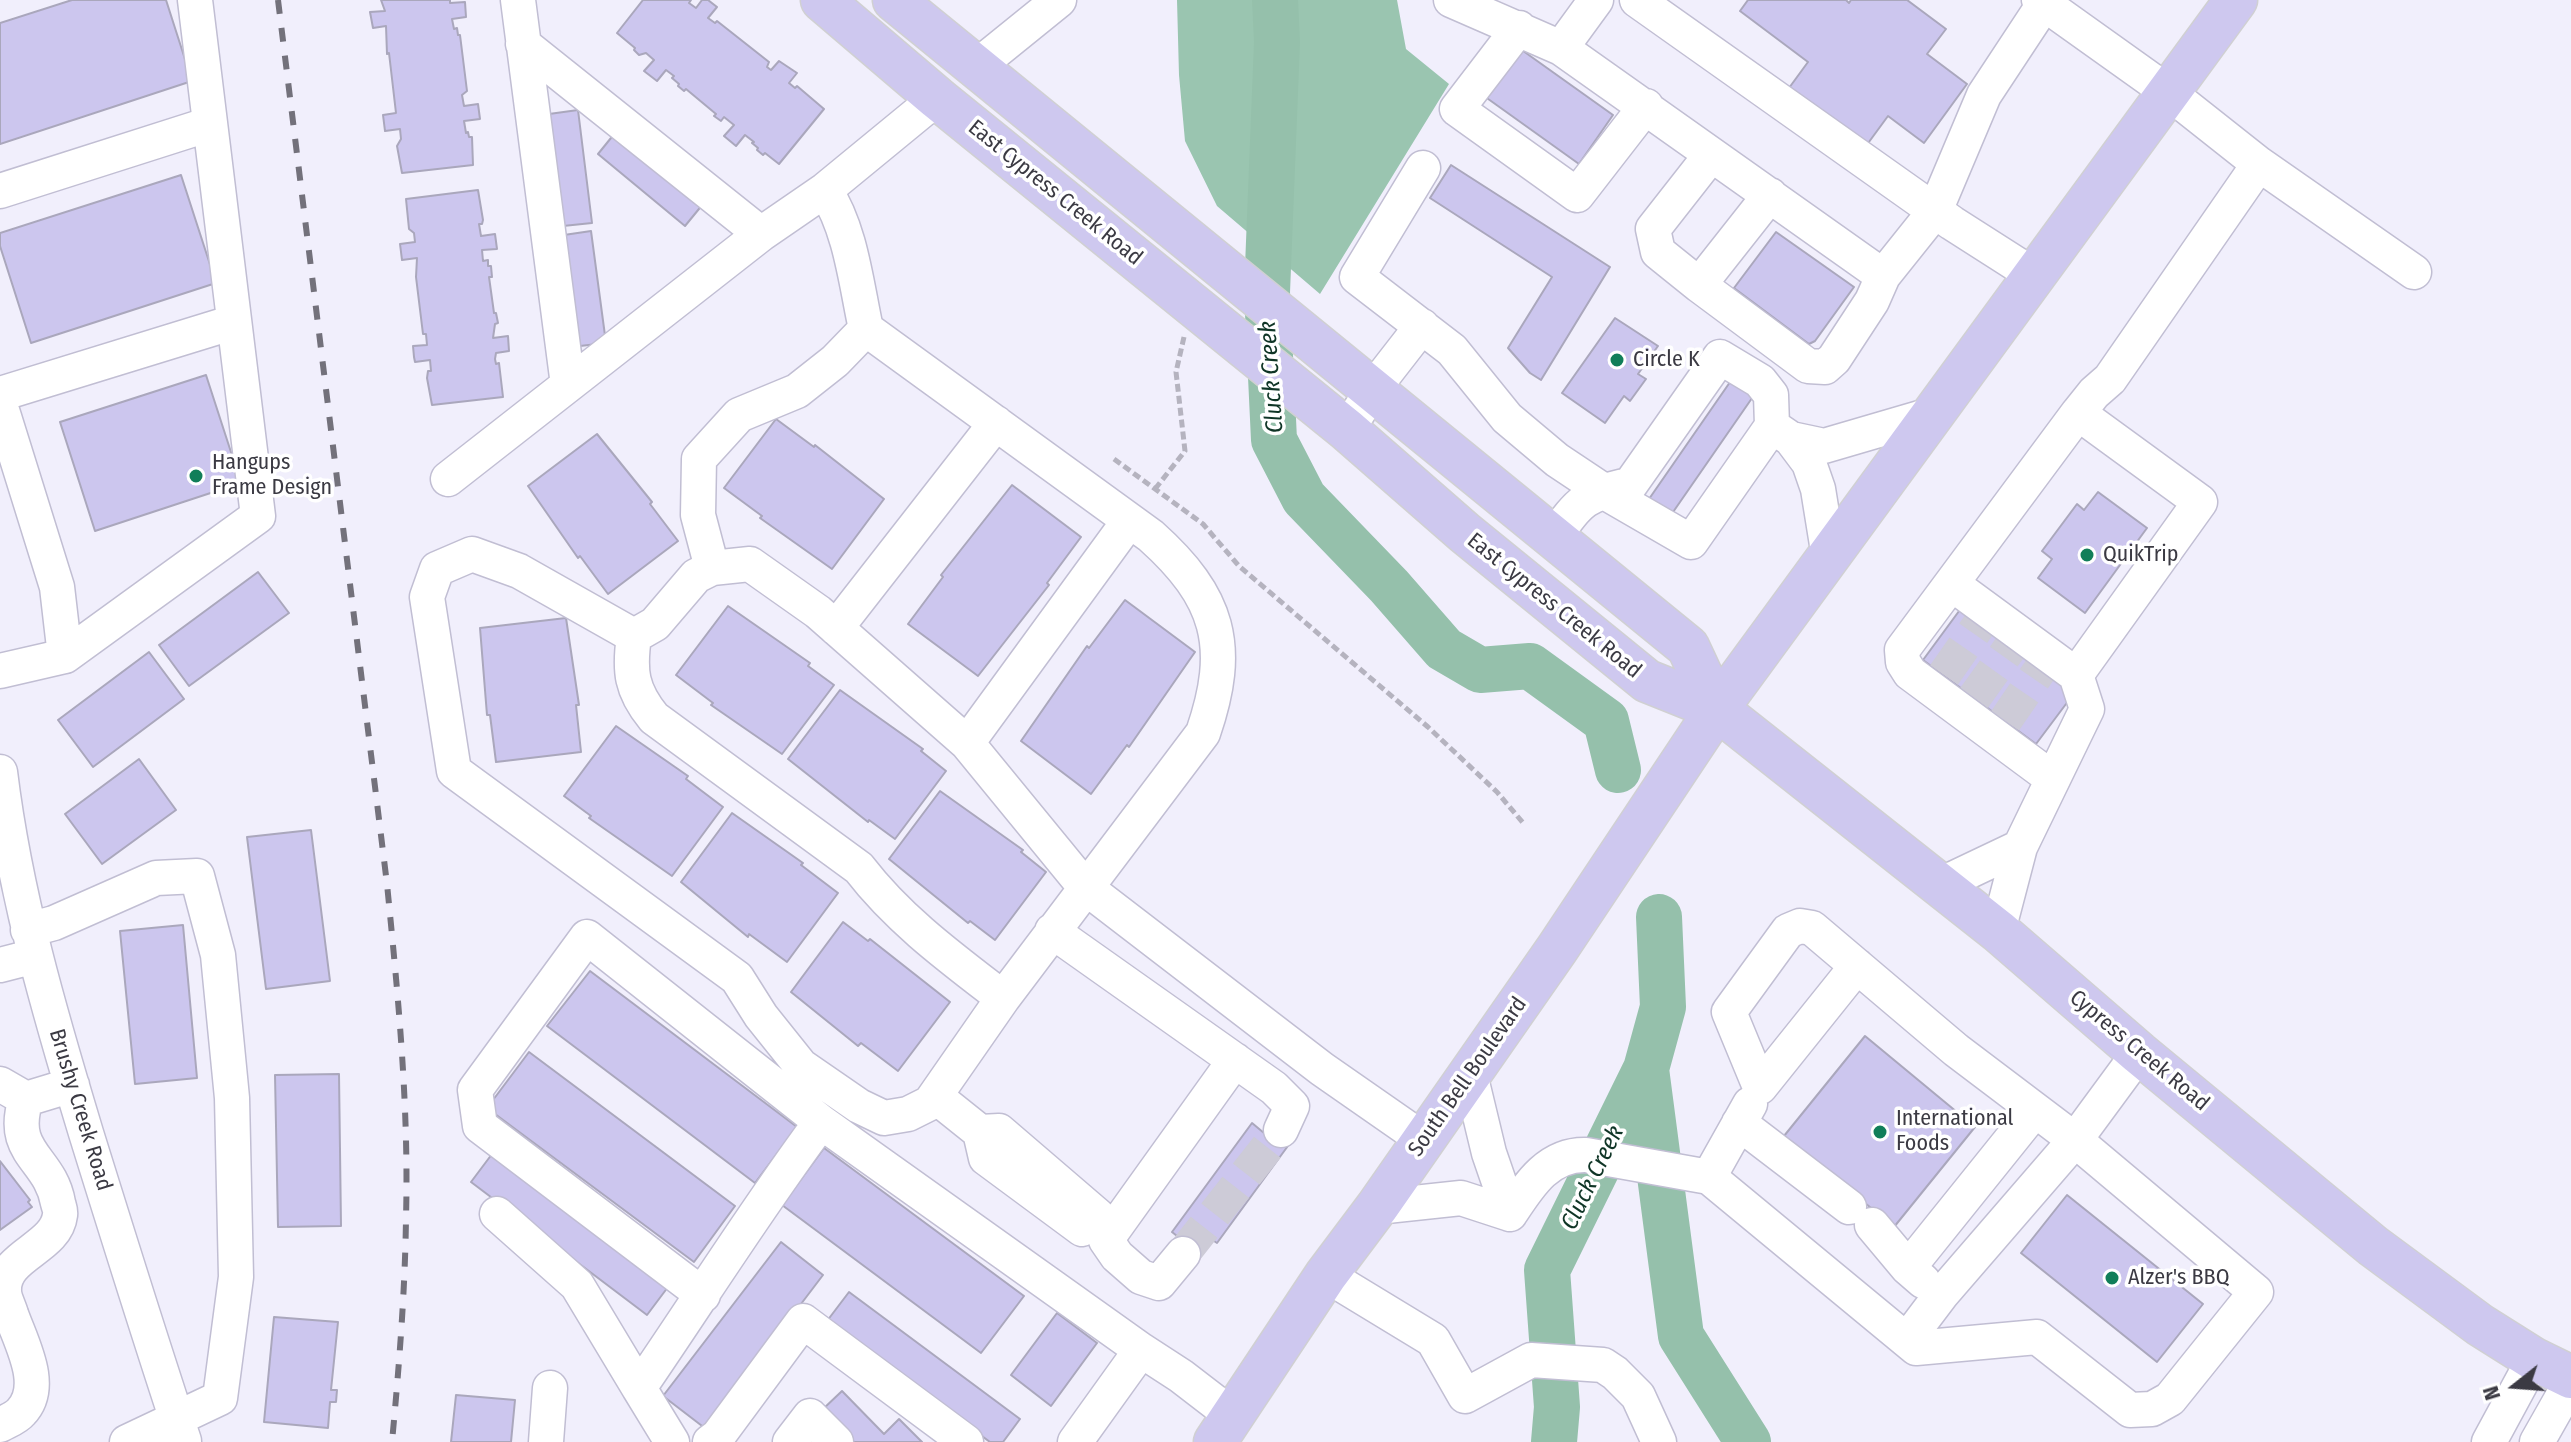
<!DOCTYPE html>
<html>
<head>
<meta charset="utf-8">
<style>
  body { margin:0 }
  #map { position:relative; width:2571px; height:1442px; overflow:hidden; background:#f1effc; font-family:"Fira Sans Condensed",sans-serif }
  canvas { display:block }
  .north { position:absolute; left:2475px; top:1346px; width:80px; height:80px; -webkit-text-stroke:6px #fff; paint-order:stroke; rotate:253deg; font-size:22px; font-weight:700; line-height:32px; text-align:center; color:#3b3a43 }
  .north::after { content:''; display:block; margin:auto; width:28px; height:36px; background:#3b3a43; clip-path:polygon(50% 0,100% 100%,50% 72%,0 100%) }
</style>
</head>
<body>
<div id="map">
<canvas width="2571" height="1442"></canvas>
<div class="north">N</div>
</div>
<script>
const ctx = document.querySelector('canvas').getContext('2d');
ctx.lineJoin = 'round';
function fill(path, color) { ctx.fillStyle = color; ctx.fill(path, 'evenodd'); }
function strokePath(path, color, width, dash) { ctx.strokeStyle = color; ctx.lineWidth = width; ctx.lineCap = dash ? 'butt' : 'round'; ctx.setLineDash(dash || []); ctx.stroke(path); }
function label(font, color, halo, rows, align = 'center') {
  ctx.font = font + ' "Fira Sans Condensed",sans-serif'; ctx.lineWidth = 7; ctx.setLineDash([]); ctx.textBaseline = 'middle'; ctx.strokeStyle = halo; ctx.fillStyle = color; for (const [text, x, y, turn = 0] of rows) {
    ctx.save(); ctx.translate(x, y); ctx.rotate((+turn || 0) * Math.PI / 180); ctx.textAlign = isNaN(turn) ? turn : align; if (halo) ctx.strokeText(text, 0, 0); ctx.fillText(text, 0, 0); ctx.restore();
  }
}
const forest = new Path2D(`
  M 1177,0 L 1397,0 L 1406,49 L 1449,84 L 1320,294 L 1217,206 L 1185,141 L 1179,75 Z`);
const river = new Path2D(`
  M 1275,0 L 1277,42 L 1267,292 L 1274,440 L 1304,498 L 1389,586 L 1444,649 L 1480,670 L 1530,666 L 1606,721 L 1618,770
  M 1646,1069 L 1681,1336 L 1748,1442
  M 1554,1442 L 1557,1407 L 1547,1270 L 1646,1069 L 1663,1007 L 1659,917`);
const building = new Path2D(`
  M 72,0 L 166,0 L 192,81 L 0,144 L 0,23 Z
  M 381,0 L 450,0 L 450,3 L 465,2 L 466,17 L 452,19 L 454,29 L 457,28 L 458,35 L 460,35 L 467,91 L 462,95 L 464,106 L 478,104 L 480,119 L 464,121 L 466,133 L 468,132 L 469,137 L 472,137 L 473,165 L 402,173 L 397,146 L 401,139 L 400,129 L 385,131 L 383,115 L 396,113 L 389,53 L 387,54 L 386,26 L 373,28 L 370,12 L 385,11 Z
  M 643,0 L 691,0 L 689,3 L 696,8 L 702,0 L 708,0 L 717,7 L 708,18 L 715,23 L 717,21 L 769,62 L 767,67 L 771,70 L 779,61 L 797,73 L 789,83 L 795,88 L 797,86 L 824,109 L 779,164 L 765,153 L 763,155 L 757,150 L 758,148 L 752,143 L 754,142 L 745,135 L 736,146 L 724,136 L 734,125 L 724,117 L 721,121 L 714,116 L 716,114 L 686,89 L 684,91 L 678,86 L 679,84 L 672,78 L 674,76 L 666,70 L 657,81 L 644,71 L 654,60 L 646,53 L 639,55 L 634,50 L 635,48 L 617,33 Z
  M 1748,0 L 1846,0 L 1849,3 L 1851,0 L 1907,0 L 1946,29 L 1927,54 L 1967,84 L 1924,143 L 1888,116 L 1866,146 L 1789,88 L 1808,62 L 1740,11 Z
  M 1519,48 L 1613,115 L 1579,164 L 1484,96 Z
  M 578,110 L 592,223 L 563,226 L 549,114 Z
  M 615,133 L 703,204 L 685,226 L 598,154 Z
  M 1451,165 L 1610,267 L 1541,380 L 1530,373 L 1508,348 L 1552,277 L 1430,198 Z
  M 181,175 L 216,283 L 31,343 L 0,246 L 0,233 Z
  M 478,190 L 483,220 L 482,224 L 479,224 L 481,236 L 495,234 L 497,249 L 482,250 L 483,261 L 488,260 L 488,266 L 491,266 L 492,277 L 489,277 L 494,313 L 496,313 L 498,323 L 495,324 L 493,338 L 508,336 L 509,351 L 496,353 L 495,359 L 496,364 L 499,363 L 503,397 L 432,405 L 427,378 L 428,371 L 431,371 L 430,360 L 415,362 L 414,357 L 413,346 L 427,345 L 426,334 L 423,334 L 416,277 L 417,258 L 402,260 L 400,244 L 415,242 L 414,233 L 409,229 L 406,199 Z
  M 591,231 L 606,343 L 580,346 L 564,235 Z
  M 1776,232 L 1854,287 L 1815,341 L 1809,344 L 1734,288 Z
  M 1615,318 L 1658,346 L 1638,374 L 1646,379 L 1630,401 L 1624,396 L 1605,423 L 1562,393 Z
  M 1737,372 L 1759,388 L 1671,515 L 1649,499 Z
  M 206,375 L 241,483 L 95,531 L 60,422 Z
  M 776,419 L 814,447 L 815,445 L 884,499 L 832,569 L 760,518 L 762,516 L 724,488 Z
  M 597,434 L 652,502 L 650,504 L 678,541 L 608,594 L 580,556 L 578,558 L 528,486 Z
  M 1012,485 L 1081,537 L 1047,583 L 1049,585 L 978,676 L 908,624 L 943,577 L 941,575 Z
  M 2098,492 L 2147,528 L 2085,613 L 2038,578 L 2052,559 L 2042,551 L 2077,504 L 2084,510 Z
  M 258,572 L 289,613 L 189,686 L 159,645 Z
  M 1125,600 L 1195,652 L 1129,747 L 1127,745 L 1091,794 L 1021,741 L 1087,646 L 1089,648 Z
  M 728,606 L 810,663 L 808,666 L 834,685 L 782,754 L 711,705 L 713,703 L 676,675 Z
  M 1962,607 L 2075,692 L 2036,744 L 1923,660 Z
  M 566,618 L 579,705 L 576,705 L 581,752 L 496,762 L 490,715 L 487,715 L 480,628 Z
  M 149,652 L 184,699 L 93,767 L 58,720 Z
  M 840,690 L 923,749 L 921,751 L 946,771 L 895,839 L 869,820 L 868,822 L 788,759 Z
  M 616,726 L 688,776 L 686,779 L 723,807 L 672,876 L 589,818 L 591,816 L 564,796 Z
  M 139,759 L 176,810 L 102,864 L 65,814 Z
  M 940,791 L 1023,850 L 1021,852 L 1046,872 L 995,940 L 970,921 L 968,923 L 889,859 Z
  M 732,813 L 803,863 L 801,865 L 838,893 L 787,962 L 749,934 L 748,937 L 681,882 Z
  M 311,830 L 330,981 L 266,989 L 247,837 Z
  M 843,922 L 868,941 L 870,939 L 950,1002 L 898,1071 L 861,1043 L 858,1046 L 791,992 Z
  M 183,925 L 197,1078 L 135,1084 L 120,931 Z
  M 590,971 L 797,1127 L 755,1183 L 547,1026 Z
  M 1865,1036 L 1975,1127 L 1894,1227 L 1784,1136 Z
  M 529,1052 L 735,1206 L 694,1262 L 487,1108 Z
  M 339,1074 L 341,1226 L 278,1227 L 275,1075 Z
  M 1252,1123 L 1264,1133 L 1271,1123 L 1293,1139 L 1217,1243 L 1211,1239 L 1194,1262 L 1182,1240 L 1172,1232 Z
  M 824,1148 L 1024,1296 L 981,1353 L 782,1205 Z
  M 492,1154 L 668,1287 L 647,1315 L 471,1182 Z
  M 0,1161 L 30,1200 L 28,1202 L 32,1207 L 0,1230 Z
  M 2067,1195 L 2203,1304 L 2157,1362 L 2021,1253 Z
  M 781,1242 L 823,1275 L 706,1429 L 663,1396 Z
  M 849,1292 L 1020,1419 L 1003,1442 L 990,1442 L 827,1321 Z
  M 1057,1313 L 1097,1343 L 1051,1406 L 1011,1375 Z
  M 274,1317 L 338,1322 L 331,1390 L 337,1390 L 336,1402 L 330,1402 L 328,1428 L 264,1422 Z
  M 842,1391 L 884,1434 L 899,1419 L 922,1442 L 854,1442 L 822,1410 Z
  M 456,1395 L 515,1400 L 511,1442 L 451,1442 Z`);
const minorTunnel = new Path2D(`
  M 1944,675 L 1981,622
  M 1974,698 L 2012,645
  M 2005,721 L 2042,667
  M 1183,1254 L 1281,1130`);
const path = new Path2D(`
  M 1114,459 L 1203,524 L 1239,566 L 1428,727 L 1497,792 L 1524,824
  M 1155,489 L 1185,451 L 1176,372 L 1184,337`);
const minor = new Path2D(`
  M 518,0 L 568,385
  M 1451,0 L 1561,48 L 1883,276
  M 1637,0 L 1952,223 L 2035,276
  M 2039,0 L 2168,92 L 2259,164
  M 1519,28 L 1457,109 L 1577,195 L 1646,106
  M 523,44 L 761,234
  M 1561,48 L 1596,0
  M 975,68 L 1059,0
  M 1711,155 L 1653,229 L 1658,252 L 1699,285 L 1770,195
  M 1423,168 L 1357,277 L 1452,350 L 1507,418 L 1557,460 L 1608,494 L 1691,542 L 1772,426
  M 825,190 C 851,230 856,283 866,329
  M 0,191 L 210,124
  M 1699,285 L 1808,366 L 1825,367 L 1834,359 L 1872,301 L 1883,276 L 1935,211 L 1984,95 L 2044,4
  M 0,394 L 234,322
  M 0,404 L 57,587 L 65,656
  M 1347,430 L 1373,389 L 1422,326
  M 448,479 L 761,234 L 825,190 L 937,98
  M 1554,537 C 1580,501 1585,494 1630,485 L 1720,357 L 1760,381 L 1771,395 L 1772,426 L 1791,439
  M 1829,557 L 1818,489 L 1809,463 L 1791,439 L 1824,446 L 1930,415
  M 1952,584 L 2076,675 L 2200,502 L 2078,413
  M 836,628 L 996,423
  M 634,636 L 519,571 L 472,554 L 437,569 L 427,597 L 454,771 L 737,978 L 761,1016 L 801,1066 L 859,1106 L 884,1118 L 908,1114 L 930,1103 L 1003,998 L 1203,733 C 1233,646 1219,597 1151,536 L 866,329 L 835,361 L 797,391 L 739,415 L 699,459 L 698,515 L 712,568
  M 0,671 L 65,656 L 258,516 L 195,0
  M 967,743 L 1129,521
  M 0,772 C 15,895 50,1014 86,1133 C 118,1236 150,1339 184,1441
  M 2053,779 L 2087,709 L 2076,675
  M 1940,885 L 2020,847
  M 28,930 L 54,923 L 156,878 L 197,876 L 218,955 L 232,1098 L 236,1277 L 220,1398 L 127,1442
  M 1052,931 L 1274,1088 L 1292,1106 L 1281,1130
  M 1998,931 L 2020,847 L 2053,779 L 1910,673 L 1903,662 L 1902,650 L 2078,413 L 2094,393 L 2110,379 L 2259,164 L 2414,272
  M 0,965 L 35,956
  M 1857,966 L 1760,1087 L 1729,1012 L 1788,931 L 1800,926 L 1812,928 L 1956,1050 L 2075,1140 L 2139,1053
  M 1003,998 C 951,958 899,920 859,868 L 654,718 C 631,690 629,671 634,636 L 655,624 L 696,576 L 712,568 L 750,564 L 818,612 L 967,743 L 1085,887 L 1322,1069 L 1424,1140
  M 0,1084 L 26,1099
  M 935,1096 L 980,1132 L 986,1158 L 1082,1229
  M 821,1122 L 1141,1350
  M 1739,1123 L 1849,1207
  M 980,1132 L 999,1131 L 1098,1216 L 1106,1240 L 1117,1256 L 1141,1277 L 1159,1283 L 1183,1254
  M 1709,1177 L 1750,1104
  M 1377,1207 L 1461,1198 L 1510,1214 L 1489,1153 L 1470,1074
  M 497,1214 L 577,1285 L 639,1388
  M 1510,1214 C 1529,1185 1548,1154 1586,1155 L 1709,1177 L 1916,1348 L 2037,1337 L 2130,1410 L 2152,1409 L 2170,1399 L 2256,1292 L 2075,1140 L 1941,1295 L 1907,1340
  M 1872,1225 L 1908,1268 L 1923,1281
  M 1106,1240 L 1235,1060
  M 1908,1268 L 2035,1110
  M 1326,1275 L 1433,1340 L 1465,1396 L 1531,1360 L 1603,1365 L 1615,1373 L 1638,1396 L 1659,1442
  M 0,1425 C 7,1421 16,1418 21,1412 C 46,1386 21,1343 11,1314 C 9,1307 4,1298 4,1291 C 2,1255 56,1249 60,1215 C 61,1211 59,1207 58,1203 C 50,1157 8,1154 26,1099 L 72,1085
  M 546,1442 L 550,1388
  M 672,1442 L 639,1388 C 700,1299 757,1208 821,1122 L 587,937 L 475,1090 L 480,1126 L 703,1295
  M 710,1442 L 718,1436 L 803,1321 L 966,1442
  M 790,1442 L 810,1416 L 836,1442
  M 1075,1442 L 1141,1350 L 1181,1376 L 1233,1416
  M 2489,1442 L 2534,1359
  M 2537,1442 L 2571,1382`);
const major = new Path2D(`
  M 822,0 L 937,98 L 1347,430 L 1465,533 L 1647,681 L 1717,709 L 1998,931 L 2139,1053 L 2373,1246 L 2480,1325 L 2534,1359 L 2571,1377
  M 894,0 L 1688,647 L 1717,709
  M 1215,1442 L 1326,1275 L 1377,1207 L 1557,949 L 1717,709 L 2236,0`);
const rail = new Path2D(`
  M 278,0 L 387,884 C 398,995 409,1106 406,1218 C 405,1293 399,1367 392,1442`);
const markers = [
  [1617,360,8,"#117e59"],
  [196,476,8,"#117e59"],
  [2087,555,8,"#117e59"],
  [1880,1132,8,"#117e59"],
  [2112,1278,8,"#117e59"]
];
const streetNames = [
  ["East Cypress Creek Road",1055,193,39],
  ["East Cypress Creek Road",1554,606,39],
  ["Cypress Creek Road",2139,1051,40],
  ["South Bell Boulevard",1468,1077,-55],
  ["Brushy Creek Road",80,1110,73]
];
const poiNames = [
  ["Circle K",1633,360],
  ["Hangups",212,463],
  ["Frame Design",212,488],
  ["QuikTrip",2103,555],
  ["International",1896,1119],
  ["Foods",1896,1144],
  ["Alzer's BBQ",2128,1278]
];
const waterNames = [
  ["Cluck Creek",1272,377,-94],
  ["Cluck Creek",1593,1178,-64]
];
fill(forest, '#9ac5b0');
strokePath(river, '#95c0ab', 46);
fill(building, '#ccc6ee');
strokePath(building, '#aaa7bc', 2);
strokePath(minorTunnel, '#cdcbd7', 34, [34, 17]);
strokePath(minor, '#c1bed3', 37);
strokePath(major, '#d0d0d2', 45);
strokePath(path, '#b5b3bf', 5, [8, 4]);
strokePath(minor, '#fff', 34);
strokePath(major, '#cec8ef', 42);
strokePath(rail, '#73717b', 6, [14, 14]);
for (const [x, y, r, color] of markers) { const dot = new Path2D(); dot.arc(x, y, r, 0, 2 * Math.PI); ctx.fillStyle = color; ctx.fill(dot); strokePath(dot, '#fff', 3); }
label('22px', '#3b3a43', '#fff', streetNames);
label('22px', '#3b3a43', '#fff', poiNames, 'left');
label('italic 24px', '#0f3526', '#fff', waterNames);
</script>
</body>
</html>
